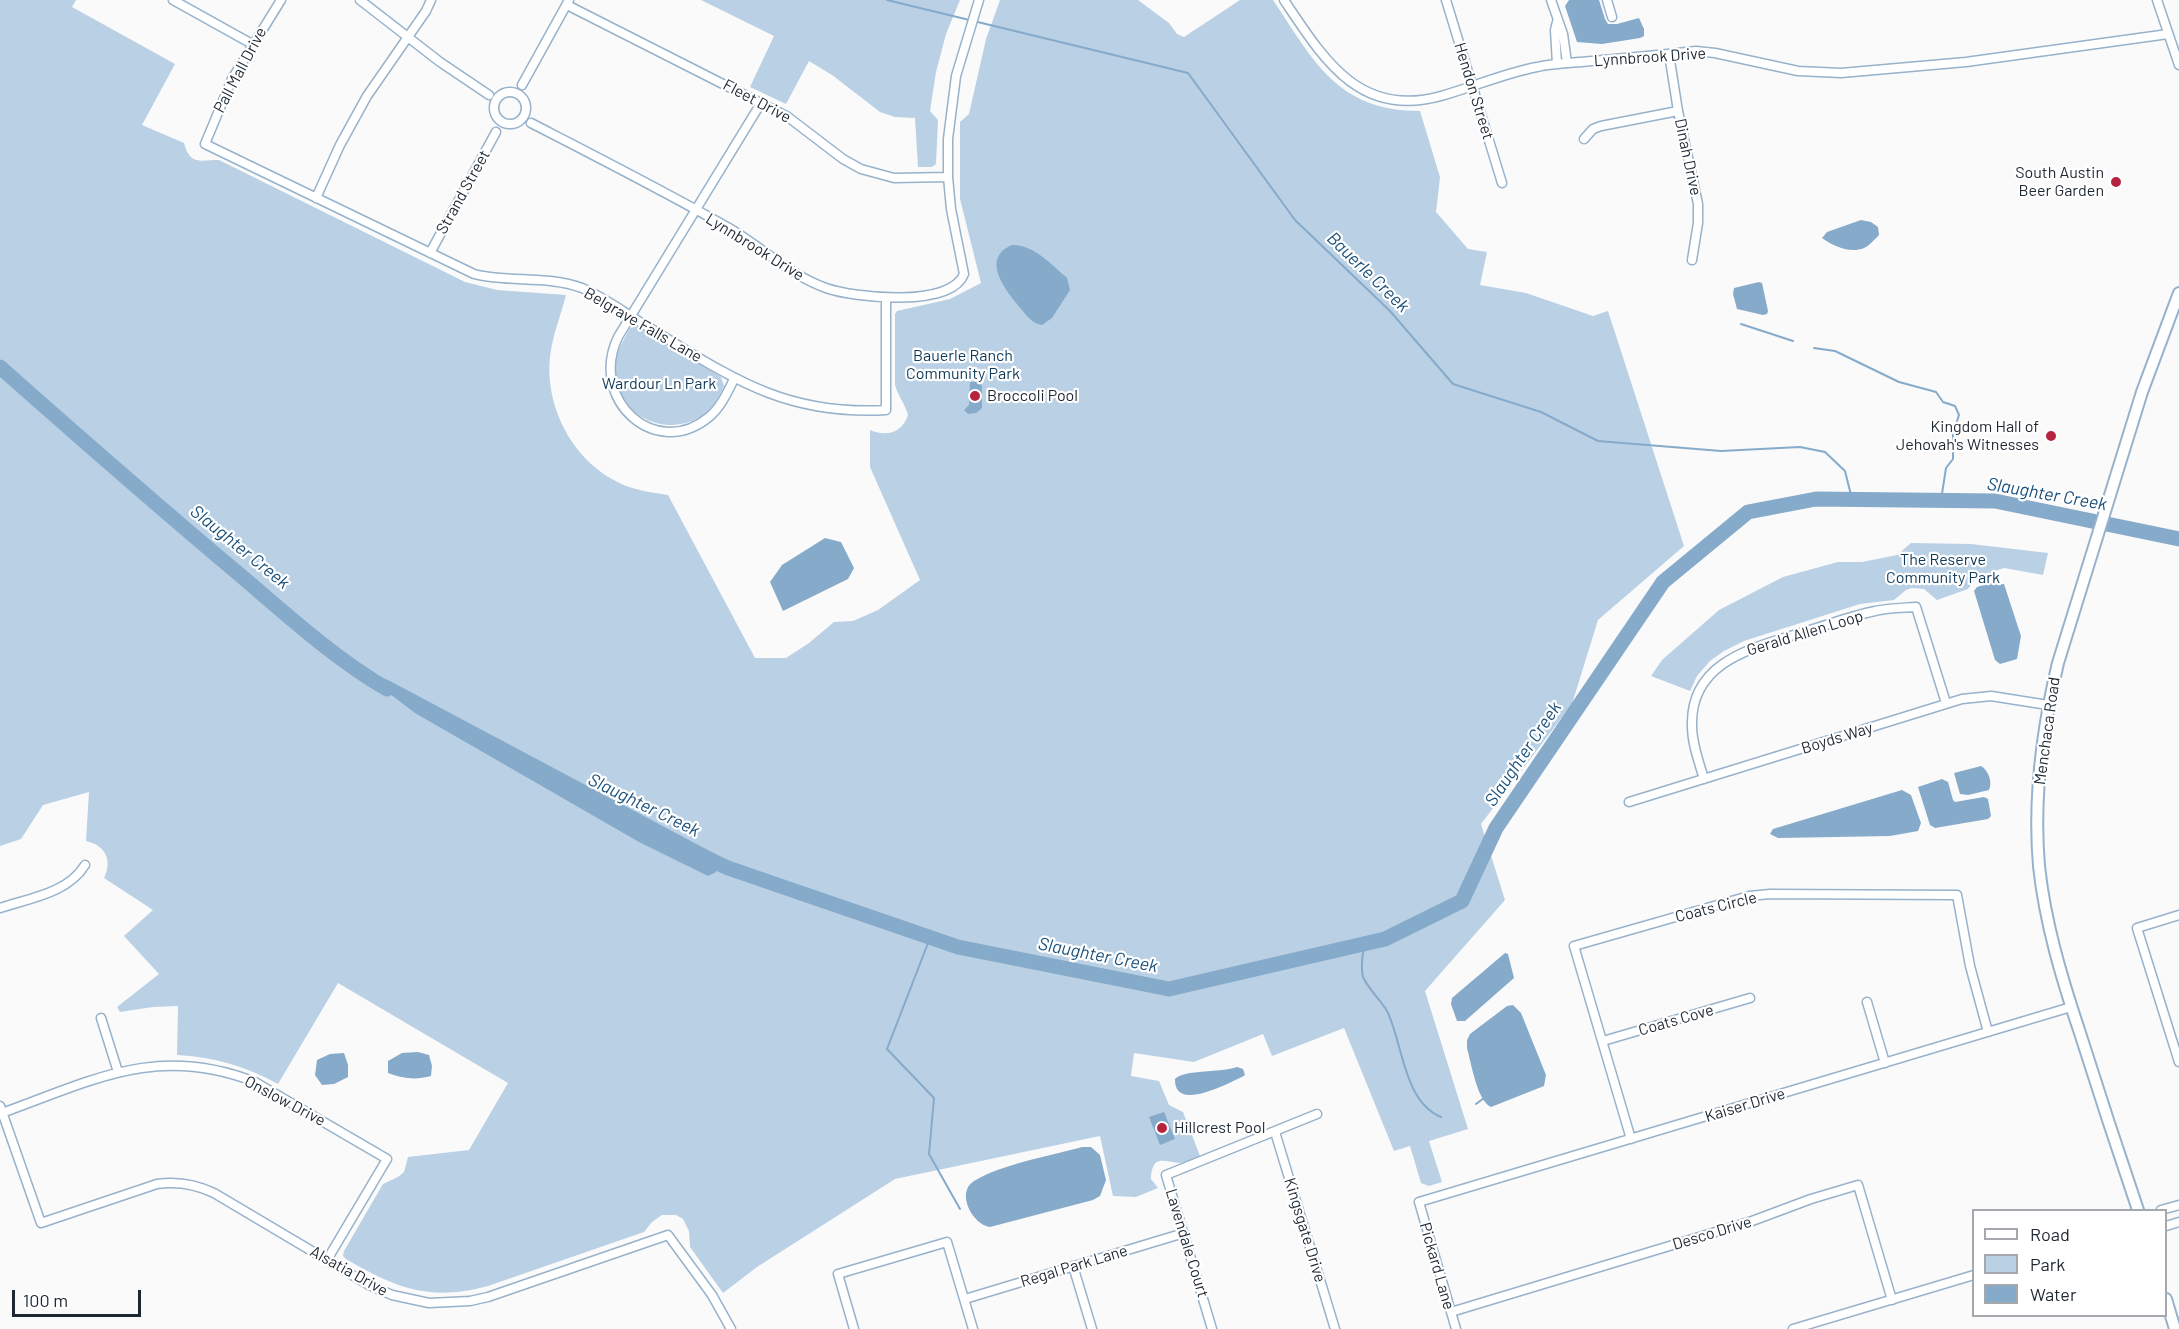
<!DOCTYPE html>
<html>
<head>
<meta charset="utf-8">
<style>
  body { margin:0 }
  #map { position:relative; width:2179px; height:1329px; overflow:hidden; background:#fafafa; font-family:Barlow,sans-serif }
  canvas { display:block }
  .legend { position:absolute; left:1972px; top:1209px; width:195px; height:108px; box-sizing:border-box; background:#fff; border:2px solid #a5a9ad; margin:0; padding:8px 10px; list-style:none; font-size:18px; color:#1e2832 }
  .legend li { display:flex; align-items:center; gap:12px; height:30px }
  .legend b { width:30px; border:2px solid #a5a9ad }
  .scale { position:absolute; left:12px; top:1290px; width:129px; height:27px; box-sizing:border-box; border:3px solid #1e2832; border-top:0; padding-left:8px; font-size:18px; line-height:21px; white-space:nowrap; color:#1e2832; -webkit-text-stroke:4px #fff; paint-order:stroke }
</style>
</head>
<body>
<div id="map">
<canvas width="2179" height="1329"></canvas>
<ul class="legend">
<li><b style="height:8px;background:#fff"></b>Road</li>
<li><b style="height:16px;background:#bad0e5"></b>Park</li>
<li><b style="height:16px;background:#86aaca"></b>Water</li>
</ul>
<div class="scale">100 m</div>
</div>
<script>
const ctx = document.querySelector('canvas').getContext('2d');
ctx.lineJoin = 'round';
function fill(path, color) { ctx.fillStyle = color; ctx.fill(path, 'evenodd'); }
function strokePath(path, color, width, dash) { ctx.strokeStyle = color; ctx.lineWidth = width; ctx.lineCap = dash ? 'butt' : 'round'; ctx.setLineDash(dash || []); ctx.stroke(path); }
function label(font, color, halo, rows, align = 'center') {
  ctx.font = font + ' Barlow,sans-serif'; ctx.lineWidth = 4.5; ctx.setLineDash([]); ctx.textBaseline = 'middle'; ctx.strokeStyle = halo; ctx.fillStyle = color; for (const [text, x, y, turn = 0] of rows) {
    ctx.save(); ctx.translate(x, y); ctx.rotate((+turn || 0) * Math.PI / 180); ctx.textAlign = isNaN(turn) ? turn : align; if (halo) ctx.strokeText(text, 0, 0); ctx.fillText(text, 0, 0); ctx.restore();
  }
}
const green = new Path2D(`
  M 0,0 L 76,0 L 72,7 L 175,64 L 142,125 L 184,143 C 190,166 201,160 219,160 L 465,282 L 497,290 L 566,295 C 561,315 552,337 550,357 C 544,414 581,474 636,489 C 646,492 658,493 668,495 L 755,658 L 786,658 L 809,643 L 834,622 L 853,621 L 878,610 L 920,580 L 870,467 L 870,430 C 887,437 902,433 908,415 C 905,404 898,396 895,385 L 895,314 L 897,311 L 950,299 L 981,283 L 960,199 L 960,122 L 969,114 L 986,39 L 1000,0 L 1138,0 L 1169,23 L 1177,34 L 1184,37 L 1240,0 L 1273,0 C 1314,61 1337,111 1420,111 L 1440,177 L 1436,212 L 1468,249 L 1487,252 L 1480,285 L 1526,293 L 1593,316 L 1608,311 L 1684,546 L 1598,620 L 1572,704 L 1481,824 L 1505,900 L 1425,991 L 1468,1129 L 1429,1141 L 1442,1182 L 1429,1186 L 1421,1183 L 1410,1146 L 1394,1151 L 1344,1028 L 1272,1056 L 1263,1034 L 1194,1062 L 1134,1053 L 1131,1076 L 1159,1081 L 1169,1105 L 1183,1112 L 1200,1156 C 1194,1158 1186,1163 1180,1163 C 1166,1163 1152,1152 1151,1179 L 1158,1188 L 1136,1197 L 1113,1196 L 1100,1136 L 895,1179 L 757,1267 L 723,1293 L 690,1247 L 689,1231 L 683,1219 L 676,1215 L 662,1215 L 652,1222 L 644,1232 L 488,1286 C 429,1302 396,1288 346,1259 L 343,1256 L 344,1251 L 383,1184 L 398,1177 L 404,1172 L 408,1157 L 469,1150 L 508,1083 L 338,983 L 278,1084 C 246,1066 213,1057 177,1055 L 178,1006 L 153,1007 L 120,1012 L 117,1007 L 159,974 L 124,936 L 153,910 L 104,878 C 113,860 105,845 86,841 L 89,792 L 43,805 L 21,839 L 0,846 Z
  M 701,0 L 960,0 L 946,34 L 936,72 L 930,111 L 938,120 L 936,164 L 932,167 L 918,167 L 915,118 L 895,117 L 880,112 L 832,75 L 809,61 L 786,104 L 750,87 L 774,36 Z
  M 637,326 L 721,377 L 724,386 C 719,397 713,408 703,415 C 667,440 615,415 614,371 C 613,355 623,342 630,328 Z
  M 1911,543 L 1971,544 L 2048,553 L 2043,575 L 2004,568 L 1977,577 L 1968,589 L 1937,600 L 1924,589 L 1912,588 L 1906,590 L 1894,600 L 1860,604 L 1744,641 L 1724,651 L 1710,661 L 1697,676 L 1690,691 L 1651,676 L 1662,660 L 1719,610 L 1783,577 L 1838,562 L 1862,562 L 1897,555 Z`);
const water = new Path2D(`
  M 1569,0 L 1599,0 L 1605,19 L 1608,24 L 1617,24 L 1639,18 L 1644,29 L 1644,36 L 1640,38 L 1602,44 L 1577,42 L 1565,6 Z
  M 1861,220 L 1871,222 L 1878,227 L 1879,235 C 1875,239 1869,246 1864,248 C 1850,254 1833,246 1822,238 L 1827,232 Z
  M 1012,245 C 1033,244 1052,265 1067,278 L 1070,290 L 1052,318 L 1042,325 C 1030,323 1025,313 1017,304 C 1004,288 981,258 1012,245 Z
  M 1759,282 L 1762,283 L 1768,311 L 1767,314 L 1763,315 L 1737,309 L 1733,294 L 1734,288 Z
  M 970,382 L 979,382 L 982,386 L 982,408 L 976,413 L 968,414 L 964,410 L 969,405 Z
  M 825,538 L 841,542 L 854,568 L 848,579 L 783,611 L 770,582 L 782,565 Z
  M 1999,580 L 2001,584 L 2004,584 L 2021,636 L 2017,659 L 2000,664 L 1995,660 L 1974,591 L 1977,587 Z
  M 352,665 L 390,681 L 719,856 L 716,872 L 708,876 L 639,842 L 415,713 Z
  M 1981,766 C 1988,770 1993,782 1989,790 L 1968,795 L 1960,794 L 1954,773 Z
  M 1942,779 L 1948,782 L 1953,800 L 1955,802 L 1984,797 L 1988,799 L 1991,816 L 1988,819 L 1935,828 L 1930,825 L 1918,787 Z
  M 1902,790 L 1911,795 L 1921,823 L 1918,831 L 1890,836 L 1778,838 L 1770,834 L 1773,829 Z
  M 1505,953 L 1508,954 L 1514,978 L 1465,1021 L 1457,1021 L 1451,1004 L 1452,998 Z
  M 1513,1005 L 1521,1013 L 1546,1075 L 1544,1086 L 1491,1107 C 1477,1101 1471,1062 1467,1048 L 1467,1040 L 1470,1034 L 1507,1006 Z
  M 418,1052 L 429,1055 L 432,1066 L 431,1076 C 416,1080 403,1079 388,1073 L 388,1061 L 402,1053 Z
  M 344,1053 L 348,1065 L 348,1077 L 334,1084 L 322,1085 L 315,1075 L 317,1060 L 330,1054 Z
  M 1237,1067 L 1243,1069 L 1245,1075 L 1242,1077 C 1228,1083 1174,1113 1175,1079 C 1185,1069 1221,1073 1237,1067 Z
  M 1164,1112 L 1175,1139 L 1160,1145 L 1149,1117 Z
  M 1082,1147 L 1091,1147 L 1100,1155 L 1106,1180 L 1100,1196 L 1093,1200 L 990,1227 C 973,1225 955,1193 974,1181 C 1002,1164 1050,1156 1082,1147 Z`);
const stream = new Path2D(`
  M 887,0 L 1188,73 L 1295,220 L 1390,311 L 1453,384 L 1541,412 L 1598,441 L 1721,451 L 1800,447 L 1825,452 L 1845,471 L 1852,499
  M 1741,324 L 1793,341
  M 1814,348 L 1835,351 L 1899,382 L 1936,392 L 1943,402 L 1955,406 L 1959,415 L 1953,434 L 1953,459 L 1946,468 L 1941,500
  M 930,938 L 887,1049 L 934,1098 L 929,1154 L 960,1209
  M 1364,944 C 1363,955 1360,966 1363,977 C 1369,990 1380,999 1387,1011 C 1403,1043 1403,1101 1441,1117
  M 1476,1104 L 1484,1098`);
const river = new Path2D(`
  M 0,367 C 79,437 159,507 240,575 C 286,614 335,659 387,689
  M 700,855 L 728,868 L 958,947 L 1169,989 L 1385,939 L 1462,901 L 1496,828 L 1663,582 L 1748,512 L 1816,499 L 1995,501 L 2179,539`);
const minor = new Path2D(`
  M 173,0 L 252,44
  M 281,0 L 232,79 L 205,144 L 474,274 C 509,283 547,275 582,288 C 604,297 625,313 645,325 C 729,376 783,416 886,410 L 886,298
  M 360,0 L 440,62 L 489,95
  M 1284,0 C 1323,58 1359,119 1441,96 C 1473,87 1505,73 1537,67 C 1555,63 1574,63 1592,61 C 1627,58 1662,55 1696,51 L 1715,53 L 1798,71 L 1841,73 L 1966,62 L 2168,34
  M 1446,0 L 1502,183
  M 1551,0 L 1563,34 L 1567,63
  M 1607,0 L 1612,17
  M 2157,0 L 2179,65
  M 567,5 L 788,117 L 843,159 L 861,169 L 894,178 L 948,177
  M 1557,22 L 1555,30 L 1557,64
  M 1669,54 L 1678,111 L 1698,204 L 1698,223 L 1692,260
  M 522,85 L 569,0
  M494 108a16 16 0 1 1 32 0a16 16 0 1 1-32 0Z
  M 531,123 C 597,157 664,191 729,228 C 762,247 789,275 826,288 C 854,298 951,308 964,274 L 951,209 L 948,177 L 948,139 L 956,76 L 979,0
  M 1584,139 L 1593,129 L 1601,126 L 1678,111
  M 316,198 L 340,145 L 367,96 L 426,11 L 431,0
  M 430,253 L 496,132
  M 734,379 C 727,393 721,407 709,417 C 656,461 588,400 618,337 L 761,103
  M 1704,779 C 1699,762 1692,744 1692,726 C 1690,662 1752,648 1800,633 C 1825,626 1850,616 1875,611 C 1888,608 1902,608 1916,607 L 1946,703
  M 1629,802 L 1962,699 L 1991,696 L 2048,705
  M 0,908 C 30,898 68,893 85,865
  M 2179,915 L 2137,928 L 2179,1062
  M 1867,1002 L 1885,1063
  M 101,1018 L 118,1072
  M 1603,1041 L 1750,998
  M 0,1106 L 41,1223 L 157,1184 C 178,1181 195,1184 214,1193 L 369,1285 L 392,1295 L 429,1303 L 470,1301 L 488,1297 L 668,1235 L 712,1295 L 731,1329
  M 2,1113 C 93,1080 158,1044 255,1082 L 387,1159 L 327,1260
  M 1275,1132 L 1335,1329
  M 1631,1139 L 1574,946 L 1749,896 L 1770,894 L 1957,895 L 1970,966 L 1988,1032
  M 2161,1210 L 2179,1205
  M 2166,1226 L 2179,1222
  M 1073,1266 L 1092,1329
  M 965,1299 L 1184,1233
  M 1451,1312 L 1752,1221 L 1811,1199 L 1858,1185 L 1892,1300
  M 854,1329 L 838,1274 L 947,1242 L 973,1329
  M 1212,1329 L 1166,1175 L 1317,1114
  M 1456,1329 L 1419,1202 L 2071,1007
  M 1793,1329 L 1974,1275`);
const major = new Path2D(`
  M 2138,1210 C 2118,1151 2099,1093 2080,1033 C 2062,979 2045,923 2039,866 C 2033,797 2042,730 2058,663 L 2142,392 L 2179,293
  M 2166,1299 L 2175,1329`);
const markers = [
  [2116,182,6,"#b5233e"],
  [975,396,6,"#b5233e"],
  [2051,436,6,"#b5233e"],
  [1162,1128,6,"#b5233e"]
];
const streetNames = [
  ["Lynnbrook Drive",1650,57,-4],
  ["Pall Mall Drive",240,70,-62],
  ["Hendon Street",1474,91,73],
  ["Fleet Drive",757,101,28],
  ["Dinah Drive",1688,157,78],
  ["Strand Street",463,192,-61],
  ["Lynnbrook Drive",755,247,32],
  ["Belgrave Falls Lane",643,325,30],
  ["Gerald Allen Loop",1805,633,-17],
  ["Menchaca Road",2047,731,-82],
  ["Boyds Way",1837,738,-17],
  ["Coats Circle",1716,907,-14],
  ["Coats Cove",1676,1020,-16],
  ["Onslow Drive",285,1101,28],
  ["Kaiser Drive",1745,1105,-17],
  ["Kingsgate Drive",1305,1230,73],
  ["Desco Drive",1712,1233,-17],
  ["Lavendale Court",1187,1243,73],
  ["Regal Park Lane",1074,1266,-17],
  ["Pickard Lane",1437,1266,74],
  ["Alsatia Drive",349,1271,29]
];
const poiNames = [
  ["South Austin",2104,173],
  ["Beer Garden",2104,191],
  ["Broccoli Pool",987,396,"left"],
  ["Kingdom Hall of",2039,427],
  ["Jehovah's Witnesses",2039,445],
  ["Hillcrest Pool",1174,1128,"left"]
];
const parkNames = [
  ["Bauerle Ranch",963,356],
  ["Community Park",963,374],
  ["Wardour Ln Park",659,384],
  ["The Reserve",1943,560],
  ["Community Park",1943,578]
];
const waterNames = [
  ["Bauerle Creek",1368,272,44],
  ["Slaughter Creek",2047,494,10],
  ["Slaughter Creek",240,547,39],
  ["Slaughter Creek",1523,754,-56],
  ["Slaughter Creek",644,805,26],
  ["Slaughter Creek",1098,955,11]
];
fill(green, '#bad0e5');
fill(water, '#86aaca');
strokePath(stream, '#86aaca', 2);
strokePath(river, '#86aaca', 15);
strokePath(minor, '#97b2ca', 11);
strokePath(major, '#97b2ca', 14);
strokePath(minor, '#fff', 8);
strokePath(major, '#fff', 10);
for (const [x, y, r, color] of markers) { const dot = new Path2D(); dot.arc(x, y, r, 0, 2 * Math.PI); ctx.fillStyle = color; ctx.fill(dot); strokePath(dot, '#fff', 2); }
label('16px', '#1e2832', '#fff', streetNames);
label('16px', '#1e2832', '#fff', poiNames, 'right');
label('16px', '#103a5a', '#fff', parkNames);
label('italic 18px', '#1b517d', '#fff', waterNames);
</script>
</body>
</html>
